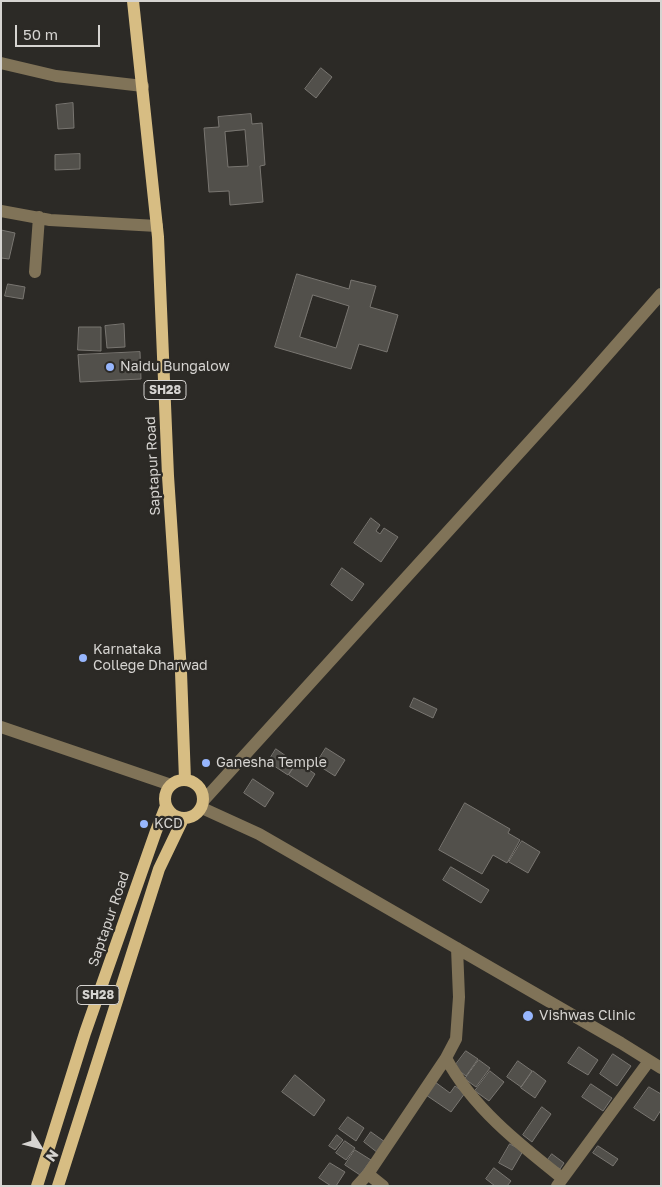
<!DOCTYPE html>
<html>
<head>
<meta charset="utf-8">
<style>
  body { margin:0 }
  #map { position:relative; width:662px; height:1187px; overflow:hidden; background:#2c2a26; font-family:"Golos Text",sans-serif }
  canvas { display:block }
  .frame { position:absolute; inset:0; border:2px solid #d6d4d1; pointer-events:none }
  .north { position:absolute; left:15px; top:1122px; width:50px; height:50px; -webkit-text-stroke:4px #2c2a26; paint-order:stroke; rotate:126deg; font-size:14px; font-weight:700; line-height:20px; text-align:center; color:#d6d4d1 }
  .north::after { content:''; display:block; margin:auto; width:18px; height:22px; background:#d6d4d1; clip-path:polygon(50% 0,100% 100%,50% 72%,0 100%) }
  .scale { position:absolute; left:15px; top:25px; width:85px; height:22px; box-sizing:border-box; border:2px solid #d6d4d1; border-top:0; padding-left:6px; font-size:15px; line-height:18px; white-space:nowrap; color:#d6d4d1; -webkit-text-stroke:4px #2c2a26; paint-order:stroke }
</style>
</head>
<body>
<div id="map">
<canvas width="662" height="1187"></canvas>
<div class="frame"></div>
<div class="north">N</div>
<div class="scale">50 m</div>
</div>
<script>
const ctx = document.querySelector('canvas').getContext('2d');
ctx.lineJoin = 'round';
function fill(path, color) { ctx.fillStyle = color; ctx.fill(path, 'evenodd'); }
function strokePath(path, color, width, dash) { ctx.strokeStyle = color; ctx.lineWidth = width; ctx.lineCap = dash ? 'butt' : 'round'; ctx.setLineDash(dash || []); ctx.stroke(path); }
function label(font, color, halo, rows, align = 'center') {
  ctx.font = font + ' "Golos Text",sans-serif'; ctx.lineWidth = 4.5; ctx.setLineDash([]); ctx.textBaseline = 'middle'; ctx.strokeStyle = halo; ctx.fillStyle = color; for (const [text, x, y, turn = 0] of rows) {
    ctx.save(); ctx.translate(x, y); ctx.rotate((+turn || 0) * Math.PI / 180); ctx.textAlign = isNaN(turn) ? turn : align; if (halo) ctx.strokeText(text, 0, 0); ctx.fillText(text, 0, 0); ctx.restore();
  }
}
const building = new Path2D(`
  M 321,68 L 332,77 L 316,98 L 305,89 Z
  M 73,103 L 74,128 L 58,129 L 56,105 Z
  M 251,114 L 252,124 L 262,123 L 265,165 L 260,166 L 263,202 L 230,205 L 229,191 L 209,192 L 204,128 L 219,127 L 218,117 ZM 245,130 L 248,166 L 228,167 L 225,132 Z
  M 80,154 L 80,169 L 55,170 L 55,155 Z
  M 1,230 L 15,233 L 9,259 L 1,258 Z
  M 297,274 L 349,289 L 351,280 L 376,286 L 370,307 L 398,315 L 387,352 L 359,344 L 351,369 L 275,347 ZM 313,295 L 349,306 L 336,348 L 300,337 Z
  M 8,284 L 25,287 L 23,299 L 5,296 Z
  M 124,324 L 125,347 L 107,348 L 105,326 Z
  M 79,327 L 101,327 L 101,351 L 78,350 Z
  M 140,352 L 141,379 L 80,382 L 78,355 Z
  M 371,518 L 380,525 L 376,531 L 380,534 L 384,528 L 398,537 L 381,562 L 354,543 Z
  M 342,568 L 364,584 L 352,601 L 331,585 Z
  M 414,698 L 437,709 L 433,718 L 410,707 Z
  M 326,748 L 345,760 L 335,776 L 316,764 Z
  M 276,749 L 296,763 L 288,775 L 268,762 Z
  M 298,762 L 315,774 L 307,787 L 289,775 Z
  M 253,779 L 274,793 L 265,807 L 244,793 Z
  M 465,803 L 510,829 L 508,833 L 520,840 L 507,863 L 493,855 L 482,874 L 439,850 Z
  M 522,841 L 540,852 L 528,873 L 509,862 Z
  M 451,867 L 489,890 L 481,903 L 443,880 Z
  M 579,1047 L 598,1060 L 588,1075 L 568,1063 Z
  M 466,1051 L 478,1059 L 466,1076 L 454,1067 Z
  M 613,1054 L 631,1066 L 617,1086 L 600,1074 Z
  M 479,1060 L 490,1068 L 476,1087 L 465,1079 Z
  M 518,1061 L 532,1071 L 521,1087 L 507,1077 Z
  M 490,1071 L 504,1082 L 489,1101 L 475,1091 Z
  M 533,1071 L 546,1081 L 535,1098 L 521,1088 Z
  M 295,1075 L 325,1100 L 314,1116 L 282,1092 Z
  M 435,1082 L 450,1093 L 455,1086 L 465,1093 L 451,1112 L 426,1095 Z
  M 591,1084 L 612,1098 L 603,1111 L 582,1097 Z
  M 649,1087 L 661,1094 L 661,1110 L 654,1121 L 634,1108 Z
  M 542,1107 L 551,1114 L 532,1142 L 523,1135 Z
  M 348,1117 L 364,1128 L 356,1141 L 339,1129 Z
  M 371,1132 L 385,1142 L 378,1153 L 364,1142 Z
  M 337,1135 L 343,1140 L 335,1150 L 329,1146 Z
  M 345,1141 L 355,1148 L 346,1160 L 336,1153 Z
  M 510,1144 L 523,1151 L 512,1170 L 499,1163 Z
  M 598,1146 L 618,1159 L 613,1166 L 593,1153 Z
  M 355,1150 L 371,1160 L 360,1175 L 345,1165 Z
  M 552,1154 L 564,1163 L 560,1169 L 547,1161 Z
  M 330,1163 L 345,1172 L 336,1186 L 331,1186 L 319,1178 Z
  M 494,1168 L 511,1181 L 507,1186 L 495,1186 L 486,1179 Z`);
const minor = new Path2D(`
  M 1,63 L 56,76 L 143,86
  M 1,211 L 50,220 L 157,226
  M 35,272 L 39,217
  M 1,727 L 171,785
  M 204,800 L 580,386 L 661,294
  M 202,808 L 259,834 L 621,1043 L 661,1068
  M 446,1058 C 472,1107 519,1144 562,1178
  M 368,1174 L 383,1186
  M 357,1186 L 368,1174 L 446,1058 L 456,1039 L 459,997 L 457,948
  M 557,1186 L 649,1061`);
const major = new Path2D(`
  M 133,1 L 158,237 L 168,476 L 181,672 L 185,780
  M165 799a19 19 0 1 1 38 0a19 19 0 1 1-38 0Z
  M 37,1186 L 85,1033 L 156,831 L 166,806
  M 58,1186 L 159,869 L 183,819`);
const markers = [
  [110,367,5,"#97b6fd"],
  [83,658,5,"#97b6fd"],
  [206,763,5,"#97b6fd"],
  [144,824,5,"#97b6fd"],
  [528,1016,6,"#97b6fd"]
];
const shields = [
  [165,390,42],
  [98,995,42]
];
const shieldNames = [
  ["SH28",165,390],
  ["SH28",98,995]
];
const poiNames = [
  ["Naidu Bungalow",120,367],
  ["Karnataka",93,650],
  ["College Dharwad",93,666],
  ["Ganesha Temple",216,763],
  ["KCD",154,824],
  ["Vishwas Clinic",539,1016]
];
const streetNames = [
  ["Saptapur Road",153,466,-93],
  ["Saptapur Road",109,919,-71]
];
fill(building, '#52504b');
strokePath(building, '#797671', 1);
strokePath(minor, '#807358', 12);
strokePath(major, '#d7bd83', 12);
for (const [x, y, r, color] of markers) { const dot = new Path2D(); dot.arc(x, y, r, 0, 2 * Math.PI); ctx.fillStyle = color; ctx.fill(dot); strokePath(dot, '#2c2a26', 2); }
for (const [x, y, w] of shields) { const box = new Path2D(); box.roundRect(x - w / 2, y - 9.5, w, 19, 4); ctx.fillStyle = '#2c2a26'; ctx.fill(box); strokePath(box, '#d6d4d1', 1); }
label('bold 12px', '#d6d4d1', null, shieldNames);
label('14px', '#d6d4d1', '#2c2a26', poiNames, 'left');
label('14px', '#d6d4d1', '#2c2a26', streetNames);
</script>
</body>
</html>
